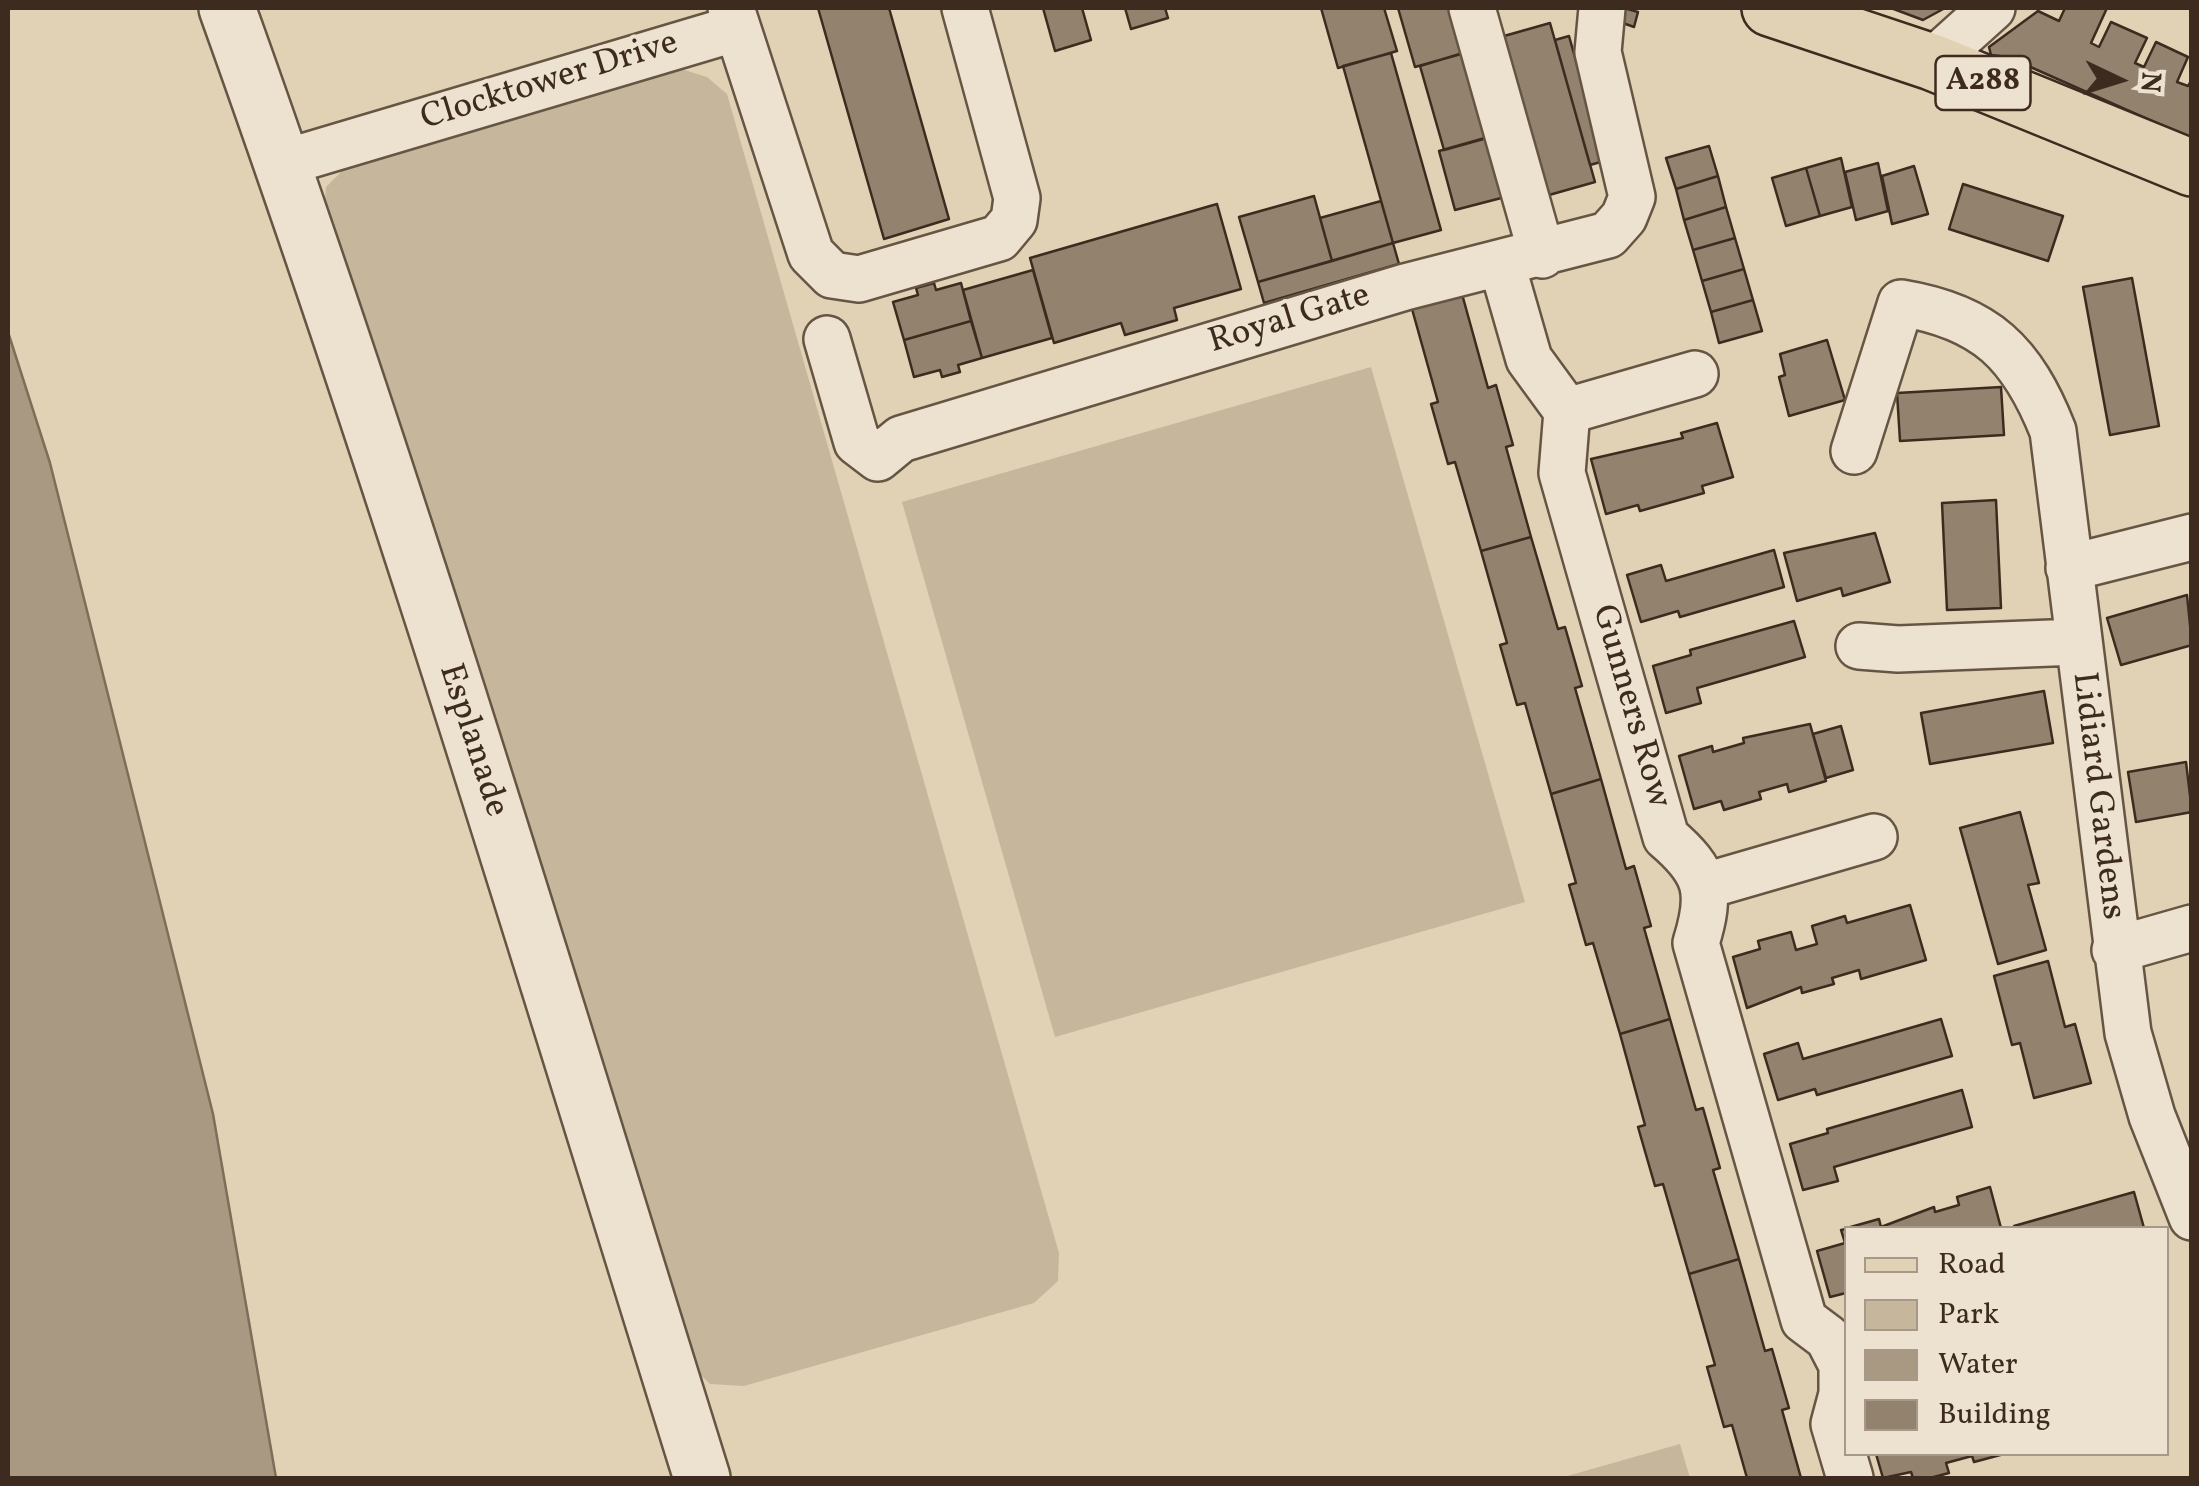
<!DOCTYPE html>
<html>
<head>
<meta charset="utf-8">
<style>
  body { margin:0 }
  #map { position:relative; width:2199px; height:1486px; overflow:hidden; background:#e2d2b5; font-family:Vollkorn,serif }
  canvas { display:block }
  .frame { position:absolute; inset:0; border:10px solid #3e2b1f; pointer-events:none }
  .legend { position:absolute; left:1844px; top:1226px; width:325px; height:230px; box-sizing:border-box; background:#ece2cf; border:2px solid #a69989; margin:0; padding:12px 18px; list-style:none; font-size:30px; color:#3e2b1f }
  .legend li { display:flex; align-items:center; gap:20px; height:50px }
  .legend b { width:50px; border:2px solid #a69989 }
  .north { position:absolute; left:2069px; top:30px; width:100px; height:100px; -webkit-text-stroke:8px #ece2cf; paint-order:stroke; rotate:94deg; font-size:28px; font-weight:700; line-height:40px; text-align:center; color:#3e2b1f }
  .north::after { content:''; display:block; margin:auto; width:35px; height:45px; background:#3e2b1f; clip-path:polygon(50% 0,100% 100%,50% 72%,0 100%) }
</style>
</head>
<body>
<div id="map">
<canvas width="2199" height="1486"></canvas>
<div class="frame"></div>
<ul class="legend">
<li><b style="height:12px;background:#e2d2b5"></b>Road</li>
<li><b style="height:28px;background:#c6b69c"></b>Park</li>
<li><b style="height:28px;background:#aa9982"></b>Water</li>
<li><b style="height:28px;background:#93826d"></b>Building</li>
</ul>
<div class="north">N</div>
</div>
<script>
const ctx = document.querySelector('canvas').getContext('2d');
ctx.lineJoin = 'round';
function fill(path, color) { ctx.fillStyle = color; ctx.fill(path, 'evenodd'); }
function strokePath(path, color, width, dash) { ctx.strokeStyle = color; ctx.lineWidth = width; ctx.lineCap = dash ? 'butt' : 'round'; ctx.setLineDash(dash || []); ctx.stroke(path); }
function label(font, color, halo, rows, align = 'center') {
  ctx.font = font + ' Vollkorn,serif'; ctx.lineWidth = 8; ctx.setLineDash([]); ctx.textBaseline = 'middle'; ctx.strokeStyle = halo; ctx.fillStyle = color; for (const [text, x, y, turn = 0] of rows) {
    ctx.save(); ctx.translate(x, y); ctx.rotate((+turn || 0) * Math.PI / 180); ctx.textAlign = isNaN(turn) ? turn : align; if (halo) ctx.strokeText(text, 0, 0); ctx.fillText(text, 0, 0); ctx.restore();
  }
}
const green = new Path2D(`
  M 678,68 L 707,77 L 727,94 L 1059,1253 L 1058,1281 L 1034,1303 L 744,1386 L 710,1384 L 683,1358 L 323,224 L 326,187 L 351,162 Z
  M 1371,367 L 1525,902 L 1055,1037 L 902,502 Z
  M 1680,1444 L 1690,1478 L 1560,1478 Z`);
const water = new Path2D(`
  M 8,332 L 50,463 L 213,1114 L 276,1478 L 8,1478 Z`);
const building = new Path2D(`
  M 818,8 L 889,8 L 949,219 L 884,239 Z
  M 1043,8 L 1082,8 L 1091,40 L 1055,51 Z
  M 1125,8 L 1165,8 L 1168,18 L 1131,29 Z
  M 1321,8 L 1384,8 L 1397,51 L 1338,68 Z
  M 1398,8 L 1456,8 L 1468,52 L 1415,67 Z
  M 1624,8 L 1638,12 L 1634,27 L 1620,22 Z
  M 1891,8 L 1945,8 L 1923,20 Z
  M 2065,8 L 2107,8 L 2091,43 L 2099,47 L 2111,22 L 2147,38 L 2135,63 L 2144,67 L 2156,42 L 2188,57 L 2177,82 L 2188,86 L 2192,79 L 2192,139 L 2008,57 L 1991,55 L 1989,47 L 2038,11 L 2059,21 Z
  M 1550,23 L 1595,182 L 1542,197 L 1497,38 Z
  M 1569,36 L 1604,161 L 1590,165 L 1555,40 Z
  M 1391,53 L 1441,230 L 1393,243 L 1343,66 Z
  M 1463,53 L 1487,138 L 1444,150 L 1420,66 Z
  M 1492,136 L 1509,196 L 1455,210 L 1439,151 Z
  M 1709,146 L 1718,176 L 1676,189 L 1666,158 Z
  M 1841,158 L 1852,207 L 1820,216 L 1806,168 Z
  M 1878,163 L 1888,211 L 1856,220 L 1845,172 Z
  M 1914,166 L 1928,214 L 1892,224 L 1882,176 Z
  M 1806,168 L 1820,216 L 1786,226 L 1772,178 Z
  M 1718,176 L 1726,207 L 1684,220 L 1676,189 Z
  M 1963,184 L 2063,216 L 2048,261 L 1949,229 Z
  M 1314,196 L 1332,261 L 1258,282 L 1239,217 Z
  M 1381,201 L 1393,243 L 1332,261 L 1320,218 Z
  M 1217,204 L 1241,289 L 1174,308 L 1177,320 L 1125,335 L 1121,323 L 1054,343 L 1030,258 Z
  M 1726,207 L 1735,238 L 1693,250 L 1684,220 Z
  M 1735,238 L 1744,269 L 1702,281 L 1693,250 Z
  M 1393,243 L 1399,264 L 1264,303 L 1258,282 Z
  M 1744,269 L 1753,300 L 1711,312 L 1702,281 Z
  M 1033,270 L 1052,338 L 982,358 L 963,290 Z
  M 2132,278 L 2159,426 L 2110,435 L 2083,287 Z
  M 934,283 L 936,290 L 961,283 L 971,321 L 904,340 L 893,302 L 918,295 L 916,288 Z
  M 1462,294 L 1488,388 L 1496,385 L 1513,445 L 1506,447 L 1531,537 L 1481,551 L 1455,462 L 1448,464 L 1431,404 L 1438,402 L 1412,309 Z
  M 1753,300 L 1762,331 L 1719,343 L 1711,312 Z
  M 971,321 L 982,358 L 958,365 L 960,372 L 942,377 L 940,370 L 914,377 L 904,340 Z
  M 1827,340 L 1845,400 L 1789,416 L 1779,377 L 1785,375 L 1780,354 Z
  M 2001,387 L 2004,435 L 1900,441 L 1897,393 Z
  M 1717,423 L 1733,477 L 1702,486 L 1704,493 L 1640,511 L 1638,505 L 1606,514 L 1591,459 L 1683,438 L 1681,433 Z
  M 1996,500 L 2001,608 L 1947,610 L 1942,503 Z
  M 1875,533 L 1890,582 L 1843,596 L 1841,588 L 1797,601 L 1784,553 Z
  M 1531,537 L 1558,629 L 1565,627 L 1582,686 L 1575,688 L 1601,779 L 1551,794 L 1525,703 L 1517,705 L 1500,645 L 1507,643 L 1481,551 Z
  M 1774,550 L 1784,587 L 1680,617 L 1678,611 L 1641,622 L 1627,575 L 1661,565 L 1666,581 Z
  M 2187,595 L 2192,645 L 2121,665 L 2107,618 Z
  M 1794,621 L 1805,657 L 1697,688 L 1701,703 L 1666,713 L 1653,666 L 1691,655 L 1690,650 Z
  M 2044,691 L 2053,743 L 1930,764 L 1921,713 Z
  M 1810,724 L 1826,781 L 1789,792 L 1787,784 L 1759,792 L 1761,799 L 1724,810 L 1721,801 L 1694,809 L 1679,756 L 1712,746 L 1713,752 L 1744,743 L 1743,738 Z
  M 1841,726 L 1853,770 L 1826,778 L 1813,734 Z
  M 2186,762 L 2192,812 L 2136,822 L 2128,772 Z
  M 1601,779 L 1626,869 L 1634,866 L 1651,926 L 1644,928 L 1670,1019 L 1620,1034 L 1593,943 L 1586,945 L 1569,885 L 1576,883 L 1551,794 Z
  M 2020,812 L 2039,883 L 2028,885 L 2046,950 L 1998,964 L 1960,828 Z
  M 1910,905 L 1926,960 L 1861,979 L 1859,970 L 1832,978 L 1834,984 L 1802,993 L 1801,987 L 1747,1008 L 1733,957 L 1760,949 L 1758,941 L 1791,932 L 1796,950 L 1817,944 L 1812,926 L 1845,916 L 1847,923 Z
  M 2048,961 L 2065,1027 L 2075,1024 L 2091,1083 L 2034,1098 L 2020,1043 L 2012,1045 L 1994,976 Z
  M 1670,1019 L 1696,1110 L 1703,1108 L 1720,1168 L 1713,1170 L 1739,1259 L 1689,1274 L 1663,1184 L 1655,1186 L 1638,1127 L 1645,1125 L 1620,1034 Z
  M 1941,1019 L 1952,1056 L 1817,1095 L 1815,1089 L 1778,1100 L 1764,1054 L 1798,1043 L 1803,1059 Z
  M 1962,1090 L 1972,1127 L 1834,1167 L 1838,1181 L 1803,1190 L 1790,1144 L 1828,1133 L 1827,1129 Z
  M 1990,1187 L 2001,1228 L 1847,1228 L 1879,1219 L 1881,1227 L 1934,1207 L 1935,1212 L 1959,1205 L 1957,1197 Z
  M 2134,1192 L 2144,1228 L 2015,1228 L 2014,1226 Z
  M 1846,1229 L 1846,1293 L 1830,1297 L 1817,1251 L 1845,1243 L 1841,1230 Z
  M 1739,1259 L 1765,1351 L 1772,1349 L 1789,1408 L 1782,1410 L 1801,1478 L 1747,1478 L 1732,1425 L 1724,1427 L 1707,1367 L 1715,1365 L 1689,1274 Z
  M 1876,1454 L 2004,1454 L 1974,1462 L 1972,1456 L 1946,1463 L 1949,1473 L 1930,1478 L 1913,1478 L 1911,1472 L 1883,1478 Z`);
const minor = new Path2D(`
  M 731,8 L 811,254 L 832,275 L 859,279 L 999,238 L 1014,220 L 1017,198 L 965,8
  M 1472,8 L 1542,255
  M 1932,62 L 1992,8
  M 283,163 L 737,28
  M 1502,265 L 1529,359 L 1567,411 L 1562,473 L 1666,837 C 1707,872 1712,892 1696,943 L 1804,1320 L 1828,1338 L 1842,1365 L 1842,1394 L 1834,1424 L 1850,1478
  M 827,339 L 857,442 L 878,458 L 901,439 L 1405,287 L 1608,235 L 1624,217 L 1632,197 L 1598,52 L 1602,8
  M 1567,411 L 1695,374
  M 1854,451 L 1901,303 C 1986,317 2022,353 2053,431 L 2128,1033 L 2152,1116 L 2192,1217
  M 2069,568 L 2192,537
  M 1859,646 L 1898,649 L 2077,642
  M 1705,886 L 1874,837
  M 2115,950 L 2192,928`);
const tertiary = new Path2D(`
  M 227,8 C 401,493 549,987 702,1478`);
const primary = new Path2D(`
  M 1770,8 L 1932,62 L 2192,168`);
const shields = [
  [1983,83,95]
];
const shieldNames = [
  ["A288",1983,83]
];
const streetNames = [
  ["Clocktower Drive",550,83,-17],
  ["Royal Gate",1290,321,-17],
  ["Gunners Row",1629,707,74],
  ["Esplanade",471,741,72],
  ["Lidiard Gardens",2096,796,83]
];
fill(green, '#c6b69c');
fill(water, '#aa9982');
strokePath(water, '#7f6d5a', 2.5);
fill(building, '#93826d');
strokePath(building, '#3e2b1f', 2.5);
strokePath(minor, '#675544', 50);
strokePath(tertiary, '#675544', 60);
strokePath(primary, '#3e2b1f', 60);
strokePath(minor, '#ece2cf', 45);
strokePath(tertiary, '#ece2cf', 55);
strokePath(primary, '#e2d2b5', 55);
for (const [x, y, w] of shields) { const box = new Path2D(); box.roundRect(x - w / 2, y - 27, w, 54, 8); ctx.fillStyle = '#ece2cf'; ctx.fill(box); strokePath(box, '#3e2b1f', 2.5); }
label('bold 32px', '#3e2b1f', null, shieldNames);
label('35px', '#3e2b1f', '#ece2cf', streetNames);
</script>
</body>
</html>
